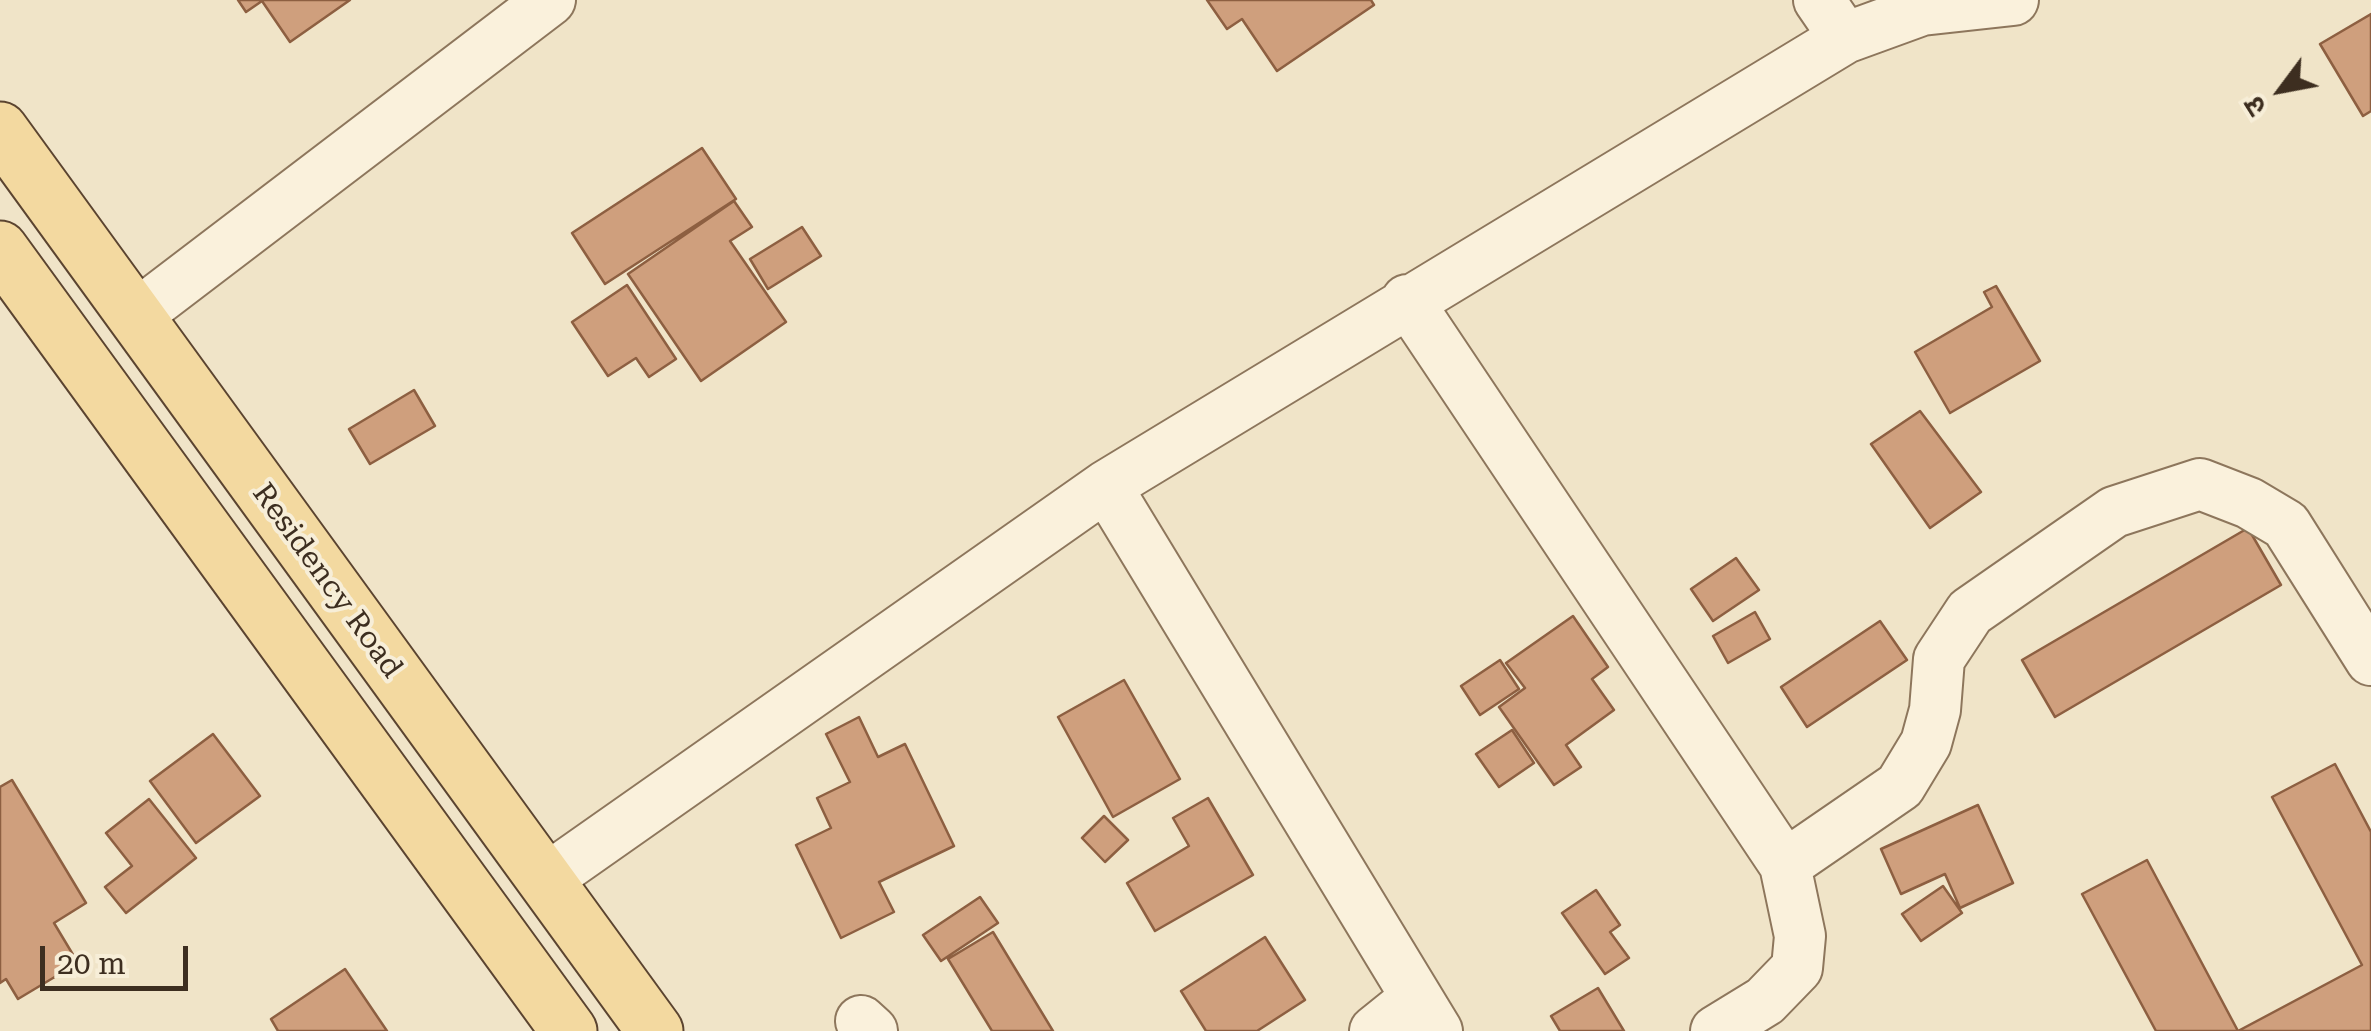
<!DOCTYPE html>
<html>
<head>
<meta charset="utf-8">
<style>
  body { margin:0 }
  #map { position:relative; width:2371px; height:1031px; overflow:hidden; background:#f0e4c8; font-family:"Roboto Serif","Noto Sans Devanagari",serif }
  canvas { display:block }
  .north { position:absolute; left:2231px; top:40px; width:100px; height:100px; -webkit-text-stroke:8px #f7eed8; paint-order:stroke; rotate:238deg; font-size:28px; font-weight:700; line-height:40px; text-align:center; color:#3d2e20 }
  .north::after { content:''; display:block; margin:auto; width:35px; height:45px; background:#3d2e20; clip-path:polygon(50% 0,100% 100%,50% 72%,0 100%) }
  .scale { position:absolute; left:40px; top:946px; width:148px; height:45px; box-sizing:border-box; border:5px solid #3d2e20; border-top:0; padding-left:12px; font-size:30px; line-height:35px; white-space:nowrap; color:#3d2e20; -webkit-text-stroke:8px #f7eed8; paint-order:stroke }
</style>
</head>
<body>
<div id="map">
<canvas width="2371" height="1031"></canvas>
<div class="north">उ</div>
<div class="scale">20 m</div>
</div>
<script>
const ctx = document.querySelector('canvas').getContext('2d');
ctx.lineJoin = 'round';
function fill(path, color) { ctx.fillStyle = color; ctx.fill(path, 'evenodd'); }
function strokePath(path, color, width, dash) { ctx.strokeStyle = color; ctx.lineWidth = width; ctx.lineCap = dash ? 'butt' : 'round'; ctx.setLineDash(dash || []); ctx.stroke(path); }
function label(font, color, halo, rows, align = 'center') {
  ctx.font = font + ' "Roboto Serif",serif'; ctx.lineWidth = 8; ctx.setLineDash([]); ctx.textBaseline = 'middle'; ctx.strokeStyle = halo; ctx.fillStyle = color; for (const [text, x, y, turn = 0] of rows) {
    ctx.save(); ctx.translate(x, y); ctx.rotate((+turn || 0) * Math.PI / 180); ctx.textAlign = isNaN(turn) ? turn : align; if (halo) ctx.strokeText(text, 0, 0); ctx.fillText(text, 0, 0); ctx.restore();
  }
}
const building = new Path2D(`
  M 238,0 L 350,0 L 290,42 L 262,1 L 246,12 Z
  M 1207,0 L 1371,0 L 1374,5 L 1277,71 L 1242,19 L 1227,29 Z
  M 2371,14 L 2371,111 L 2363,116 L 2320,44 Z
  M 702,148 L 736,199 L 605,284 L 572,233 Z
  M 734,201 L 752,227 L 730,241 L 786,322 L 701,381 L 628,274 Z
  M 802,227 L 821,256 L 768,289 L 750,259 Z
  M 627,285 L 676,359 L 649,377 L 636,358 L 608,376 L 572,322 Z
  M 1996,286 L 2040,361 L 1950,413 L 1915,352 L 1992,307 L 1984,292 Z
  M 414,390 L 435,426 L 370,464 L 349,429 Z
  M 1920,411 L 1981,492 L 1930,528 L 1871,444 Z
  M 2248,528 L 2281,585 L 2055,717 L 2022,660 Z
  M 1736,558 L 1759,590 L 1713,621 L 1691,589 Z
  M 1755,612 L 1770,639 L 1728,663 L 1713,636 Z
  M 1573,616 L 1608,667 L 1592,679 L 1614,710 L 1566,745 L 1581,767 L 1554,785 L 1499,707 L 1525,688 L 1506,663 Z
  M 1880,621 L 1907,660 L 1807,727 L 1781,687 Z
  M 1500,660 L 1519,689 L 1480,715 L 1461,686 Z
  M 1124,680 L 1180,779 L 1113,817 L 1058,717 Z
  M 859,717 L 878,757 L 905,744 L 954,846 L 879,882 L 894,912 L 841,938 L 796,845 L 831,828 L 817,798 L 850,782 L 826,734 Z
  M 1512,730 L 1534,763 L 1499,787 L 1476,754 Z
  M 213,734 L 260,796 L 196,843 L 150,781 Z
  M 2335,764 L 2371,832 L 2371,1031 L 2156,1031 L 2082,894 L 2147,860 L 2238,1031 L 2362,965 L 2272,797 Z
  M 12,780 L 86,903 L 54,923 L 78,963 L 18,999 L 6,979 L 0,983 L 0,787 Z
  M 1208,798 L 1253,875 L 1155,931 L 1127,883 L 1189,846 L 1173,818 Z
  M 149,799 L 196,858 L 126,913 L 105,887 L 132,866 L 106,833 Z
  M 1978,805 L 2013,883 L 1960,908 L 1945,874 L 1901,894 L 1881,849 Z
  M 1104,816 L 1128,840 L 1105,862 L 1082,838 Z
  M 1943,886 L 1962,913 L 1921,941 L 1902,914 Z
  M 1596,890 L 1620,925 L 1610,932 L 1629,958 L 1605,974 L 1562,913 Z
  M 980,897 L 998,923 L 941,961 L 923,935 Z
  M 993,932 L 1053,1031 L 992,1031 L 948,959 Z
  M 1265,937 L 1305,1000 L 1257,1031 L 1206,1031 L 1181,991 Z
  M 345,969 L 387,1031 L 278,1031 L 271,1019 Z
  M 1598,988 L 1624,1031 L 1560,1031 L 1551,1016 Z`);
const minor = new Path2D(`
  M 1819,0 L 1845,38
  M 1407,300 L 1785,865 L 1800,936 L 1797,968 L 1765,1001 L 1716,1031
  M 134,317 L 550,0
  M 1106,486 L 1437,1031
  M 1785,865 L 1900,786 L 1926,743 L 1935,710 L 1939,659 L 1970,612 L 2114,512 L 2200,484 L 2249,503 L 2286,525 L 2371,660
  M 545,880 L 1106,486 L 1845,38 L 1922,10 L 2013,0
  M 861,1021 L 872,1031
  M 1375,1031 L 1416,998`);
const major = new Path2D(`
  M 0,130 L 655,1031
  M 0,249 L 569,1031`);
const streetNames = [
  ["Residency Road",327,581,54]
];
fill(building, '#cf9f7d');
strokePath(building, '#8d5f41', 2.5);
strokePath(minor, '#8d765c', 54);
strokePath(major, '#5b4430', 59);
strokePath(minor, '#faf1dc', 50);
strokePath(major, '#f3d9a0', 55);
label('30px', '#3d2e20', '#f7eed8', streetNames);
</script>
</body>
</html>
